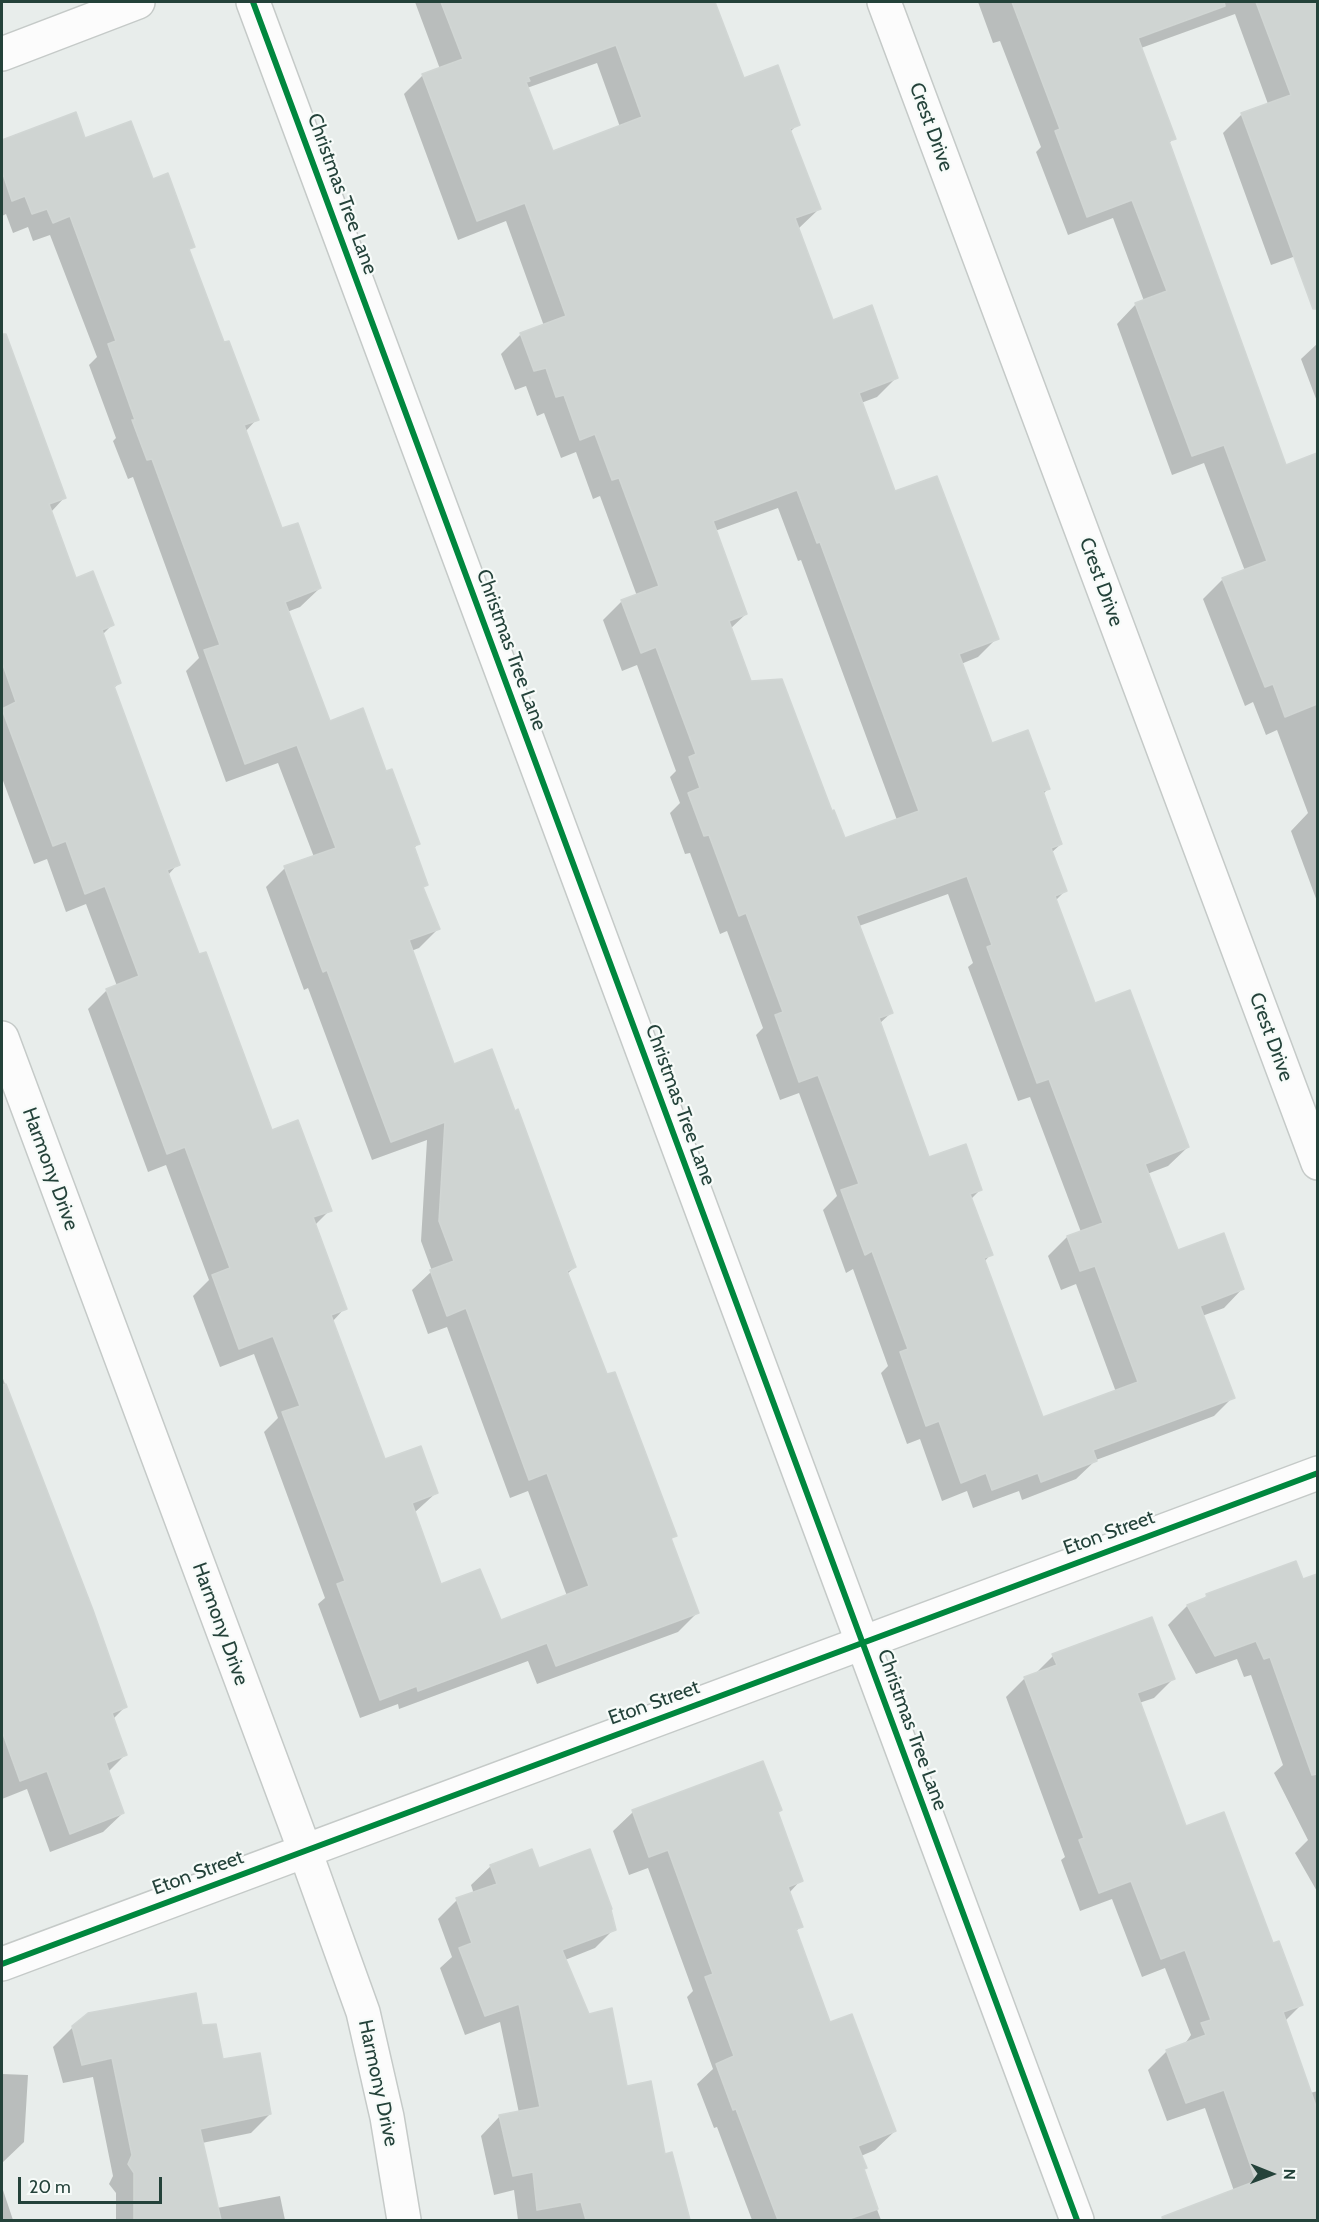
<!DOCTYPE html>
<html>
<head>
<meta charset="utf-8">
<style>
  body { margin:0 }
  #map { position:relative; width:1319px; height:2222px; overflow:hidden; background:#e8edeb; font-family:Cabin,sans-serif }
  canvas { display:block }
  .frame { position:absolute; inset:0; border:3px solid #24423a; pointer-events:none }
  .north { position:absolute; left:1241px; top:2144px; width:60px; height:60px; -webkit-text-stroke:4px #f7fbf9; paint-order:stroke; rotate:91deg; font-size:16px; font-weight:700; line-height:24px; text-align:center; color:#24423a }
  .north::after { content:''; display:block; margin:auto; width:21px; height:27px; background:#24423a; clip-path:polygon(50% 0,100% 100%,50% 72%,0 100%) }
  .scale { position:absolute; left:18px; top:2177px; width:144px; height:27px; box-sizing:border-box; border:3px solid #24423a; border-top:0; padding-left:8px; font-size:18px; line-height:21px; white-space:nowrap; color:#24423a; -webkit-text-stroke:4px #f7fbf9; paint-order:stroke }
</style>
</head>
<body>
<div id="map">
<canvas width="1319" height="2222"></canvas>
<div class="frame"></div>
<div class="north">N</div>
<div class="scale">20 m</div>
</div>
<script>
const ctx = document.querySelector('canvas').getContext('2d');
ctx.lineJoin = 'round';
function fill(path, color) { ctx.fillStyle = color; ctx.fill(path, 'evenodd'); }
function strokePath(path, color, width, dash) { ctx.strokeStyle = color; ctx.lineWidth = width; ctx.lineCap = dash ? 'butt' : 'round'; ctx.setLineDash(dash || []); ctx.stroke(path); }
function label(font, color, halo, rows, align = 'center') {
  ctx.font = font + ' Cabin,sans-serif'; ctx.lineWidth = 4.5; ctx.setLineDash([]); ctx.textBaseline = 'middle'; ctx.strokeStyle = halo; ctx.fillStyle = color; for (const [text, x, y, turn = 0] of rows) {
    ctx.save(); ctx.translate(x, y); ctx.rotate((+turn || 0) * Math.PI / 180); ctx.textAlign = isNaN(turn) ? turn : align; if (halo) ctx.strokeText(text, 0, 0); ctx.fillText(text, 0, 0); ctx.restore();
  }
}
const shadow = new Path2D(`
  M 415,2 L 714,2 L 743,80 L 798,124 L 790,132 L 819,209 L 798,229 L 832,322 L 896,378 L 877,397 L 861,403 L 894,493 L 997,638 L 978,657 L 961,664 L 992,745 L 1048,789 L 1043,794 L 1061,844 L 1051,853 L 1065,891 L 1055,901 L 1094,1005 L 1188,1147 L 1168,1166 L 1147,1174 L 1177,1252 L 1243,1288 L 1224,1308 L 1202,1316 L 1233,1397 L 1214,1416 L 1096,1460 L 1076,1479 L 1022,1500 L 1019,1491 L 973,1508 L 967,1491 L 942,1501 L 920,1439 L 907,1444 L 881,1373 L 888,1366 L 853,1269 L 846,1273 L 823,1210 L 837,1196 L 799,1093 L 780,1100 L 756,1035 L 763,1028 L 727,931 L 720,934 L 690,853 L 685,854 L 670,813 L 680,803 L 670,777 L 676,771 L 637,665 L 622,671 L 603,620 L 622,601 L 637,596 L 600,496 L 593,499 L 576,452 L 561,458 L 544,413 L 537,416 L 526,386 L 515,390 L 501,354 L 521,334 L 544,326 L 506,221 L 458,240 L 404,94 L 423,75 L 440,69 ZM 597,63 L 620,127 L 552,153 L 527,88 ZM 778,508 L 798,561 L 801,560 L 897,820 L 844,840 L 831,813 L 750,682 L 730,629 L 746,614 L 715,531 ZM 948,894 L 973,963 L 968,967 L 1018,1101 L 1030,1097 L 1081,1232 L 1067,1237 L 1048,1256 L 1061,1290 L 1076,1284 L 1116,1392 L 1042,1419 L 984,1262 L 991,1254 L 971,1199 L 981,1189 L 928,1159 L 879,1024 L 891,1013 L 859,926 Z
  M 978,2 L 1318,2 L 1318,248 L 1271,265 L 1223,133 L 1242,114 L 1268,104 L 1235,14 L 1141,48 L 1174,138 L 1168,144 L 1285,467 L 1318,455 L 1318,904 L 1291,831 L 1308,813 L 1277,730 L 1266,735 L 1253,702 L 1245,706 L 1203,599 L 1222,580 L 1245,571 L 1204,463 L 1172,475 L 1117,324 L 1136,304 L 1144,301 L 1113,218 L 1068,235 L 1036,152 L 1041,147 L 1000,41 L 993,43 Z
  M 75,114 L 85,140 L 152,181 L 193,246 L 188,251 L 223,344 L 257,419 L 245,432 L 281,530 L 320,588 L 300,607 L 287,612 L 329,723 L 385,773 L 418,844 L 413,849 L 426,885 L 423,888 L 438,929 L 419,948 L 411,951 L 453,1066 L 575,1267 L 567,1274 L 607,1376 L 675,1536 L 670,1540 L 697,1613 L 678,1632 L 537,1684 L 528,1661 L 399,1709 L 398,1704 L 360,1718 L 318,1604 L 325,1598 L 264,1432 L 278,1418 L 254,1354 L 220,1367 L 193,1296 L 209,1280 L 166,1165 L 148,1172 L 88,1009 L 107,990 L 117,986 L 86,904 L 66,912 L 47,859 L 34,864 L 2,778 L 2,349 L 9,346 L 65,497 L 51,512 L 75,580 L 112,625 L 102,635 L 119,683 L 114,688 L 178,864 L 168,875 L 198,956 L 271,1132 L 330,1210 L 314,1226 L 345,1308 L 332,1322 L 384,1461 L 436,1493 L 414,1513 L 440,1586 L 500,1622 L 567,1596 L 528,1491 L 510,1498 L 447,1327 L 428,1334 L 412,1290 L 432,1271 L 421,1241 L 427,1140 L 372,1160 L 308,988 L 304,990 L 266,887 L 285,868 L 314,857 L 278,763 L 226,782 L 186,671 L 199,658 L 133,477 L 128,479 L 113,441 L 116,438 L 89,365 L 97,357 L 50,235 L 33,241 L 28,227 L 13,233 L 6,214 L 2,216 L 2,141 Z
  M 1318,343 L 1318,404 L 1301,359 Z
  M 2,1376 L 125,1707 L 113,1719 L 125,1755 L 108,1772 L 123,1813 L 103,1832 L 50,1852 L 27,1789 L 2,1799 Z
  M 1318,1576 L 1318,1893 L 1295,1853 L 1308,1840 L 1274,1773 L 1283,1765 L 1251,1675 L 1244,1677 L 1237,1659 L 1196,1674 L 1168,1625 L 1187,1606 L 1202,1601 L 1207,1595 L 1302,1581 Z
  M 1053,1656 L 1173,1679 L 1154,1698 L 1139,1703 L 1185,1828 L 1272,1945 L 1301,2005 L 1285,2021 L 1310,2093 L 1318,2091 L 1318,2220 L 1195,2220 L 1194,2218 L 1234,2191 L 1205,2108 L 1167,2121 L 1148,2070 L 1167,2051 L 1184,2045 L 1191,2035 L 1165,1968 L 1142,1977 L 1112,1899 L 1080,1911 L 1061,1860 L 1065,1857 L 1006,1697 L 1025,1678 L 1034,1675 Z
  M 633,1812 L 777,1813 L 801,1880 L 789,1893 L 801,1926 L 795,1932 L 829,2024 L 895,2131 L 875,2150 L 861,2156 L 862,2170 L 881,2220 L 752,2220 L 717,2127 L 714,2128 L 697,2084 L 713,2069 L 687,1997 L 693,1991 L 648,1868 L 629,1875 L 613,1831 Z
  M 491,1866 L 538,1870 L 614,1929 L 595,1948 L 565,1960 L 588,2016 L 626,2088 L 664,2155 L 671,2154 L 688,2220 L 518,2220 L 514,2190 L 494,2195 L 481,2136 L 500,2116 L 519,2113 L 500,2022 L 465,2035 L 440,1968 L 452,1957 L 438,1919 L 457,1900 L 474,1894 L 471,1885 Z
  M 73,2027 L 201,2027 L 222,2061 L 270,2114 L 251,2133 L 202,2143 L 217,2208 L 280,2196 L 285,2220 L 116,2220 L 116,2193 L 109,2184 L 113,2176 L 93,2077 L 63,2083 L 53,2047 Z
  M 2,2074 L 28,2075 L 24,2142 L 2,2163 Z
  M 2,2187 L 13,2220 L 2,2220 Z`);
const building = new Path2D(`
  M 441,2 L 715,2 L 744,78 L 778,65 L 800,125 L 790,129 L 821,209 L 795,218 L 833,320 L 872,305 L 898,378 L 859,393 L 895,491 L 937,476 L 999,639 L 959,654 L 992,743 L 1028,730 L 1050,789 L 1043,791 L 1062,844 L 1051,848 L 1067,891 L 1055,896 L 1095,1003 L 1130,990 L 1189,1147 L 1145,1164 L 1178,1250 L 1224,1233 L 1244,1289 L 1200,1306 L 1235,1398 L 1093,1450 L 1097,1461 L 1041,1482 L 1038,1473 L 992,1490 L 986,1473 L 961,1483 L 939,1421 L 926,1426 L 900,1352 L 908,1349 L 872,1251 L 865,1255 L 841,1190 L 859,1184 L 818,1075 L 799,1082 L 775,1015 L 783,1012 L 746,913 L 739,916 L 709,835 L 704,836 L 688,793 L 700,788 L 689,757 L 696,754 L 656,647 L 641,653 L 621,600 L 659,586 L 619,478 L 612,480 L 595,434 L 580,440 L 564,395 L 556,397 L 546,368 L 534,371 L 520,333 L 566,316 L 525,203 L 477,221 L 422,74 L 463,59 ZM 616,45 L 642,117 L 553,151 L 526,82 L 530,81 L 528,77 ZM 797,490 L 817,543 L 820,542 L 919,811 L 845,838 L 834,810 L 832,811 L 782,679 L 751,681 L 729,621 L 747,614 L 713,521 ZM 967,876 L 992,945 L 987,947 L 1037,1083 L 1049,1079 L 1103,1223 L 1067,1236 L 1080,1271 L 1095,1266 L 1138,1382 L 1043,1417 L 984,1258 L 993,1255 L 970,1194 L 982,1190 L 966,1144 L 929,1157 L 879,1018 L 893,1013 L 856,916 Z
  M 1012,2 L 1224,2 L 1225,6 L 1138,38 L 1176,139 L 1169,141 L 1286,465 L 1317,453 L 1317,704 L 1285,717 L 1273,684 L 1265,687 L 1222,578 L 1267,561 L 1224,445 L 1192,456 L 1135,303 L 1167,291 L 1132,200 L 1087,217 L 1055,131 L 1060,129 Z
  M 1256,2 L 1317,2 L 1317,309 L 1313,309 L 1241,113 L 1291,95 Z
  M 76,112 L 85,138 L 131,121 L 153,179 L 168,173 L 195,247 L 189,249 L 224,342 L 229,341 L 259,420 L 244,425 L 282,528 L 298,523 L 321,588 L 285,602 L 330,721 L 363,708 L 386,771 L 392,769 L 420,844 L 414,846 L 428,885 L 423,887 L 440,929 L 409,940 L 454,1064 L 492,1049 L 515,1111 L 518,1109 L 576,1267 L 567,1271 L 607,1374 L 615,1372 L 677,1536 L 671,1538 L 699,1613 L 556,1666 L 547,1643 L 418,1691 L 417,1686 L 380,1700 L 337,1584 L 345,1581 L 282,1412 L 300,1406 L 273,1336 L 239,1349 L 212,1275 L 230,1268 L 185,1147 L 167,1154 L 106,989 L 139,976 L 105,886 L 85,894 L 66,841 L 53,846 L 2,709 L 16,702 L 2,662 L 2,334 L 6,334 L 66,498 L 49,504 L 76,578 L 93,571 L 114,625 L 102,630 L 121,683 L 114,686 L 180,865 L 167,870 L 199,954 L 206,952 L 272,1130 L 298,1120 L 332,1211 L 313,1217 L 347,1309 L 331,1315 L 385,1459 L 421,1446 L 438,1493 L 412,1503 L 441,1584 L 480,1569 L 501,1620 L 589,1586 L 547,1473 L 529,1480 L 466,1308 L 447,1316 L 430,1270 L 454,1261 L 439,1221 L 445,1122 L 391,1142 L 327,970 L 323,972 L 284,866 L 336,848 L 297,745 L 245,764 L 204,650 L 220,645 L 152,459 L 147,460 L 132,420 L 135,420 L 108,344 L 116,341 L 70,216 L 53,223 L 47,209 L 32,214 L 25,196 L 12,201 L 2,171 L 2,140 Z
  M 6,1384 L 93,1610 L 127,1707 L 112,1713 L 127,1755 L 106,1763 L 124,1813 L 70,1834 L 47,1771 L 20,1781 L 2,1731 L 2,1385 Z
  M 1296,1561 L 1303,1579 L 1317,1574 L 1317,1774 L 1312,1775 L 1270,1657 L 1264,1659 L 1256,1641 L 1215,1656 L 1187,1605 L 1207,1597 L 1206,1594 Z
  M 1152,1617 L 1175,1679 L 1137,1693 L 1186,1826 L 1224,1812 L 1273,1943 L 1279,1941 L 1303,2005 L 1283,2012 L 1317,2109 L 1317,2220 L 1163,2220 L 1162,2217 L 1256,2181 L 1224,2090 L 1186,2103 L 1166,2050 L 1206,2035 L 1201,2023 L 1211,2020 L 1185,1950 L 1161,1959 L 1131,1881 L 1099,1893 L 1079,1840 L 1084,1838 L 1024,1677 L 1057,1665 L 1052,1654 Z
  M 763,1761 L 782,1810 L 778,1812 L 803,1881 L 788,1887 L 803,1927 L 796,1929 L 830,2022 L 852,2014 L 896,2131 L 858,2146 L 867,2168 L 864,2169 L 878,2209 L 846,2220 L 778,2220 L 736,2109 L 733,2110 L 716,2064 L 734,2056 L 705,1977 L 713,1974 L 668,1850 L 649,1857 L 632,1810 Z
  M 532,1849 L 539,1868 L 590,1849 L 612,1909 L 611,1910 L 616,1930 L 562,1950 L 589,2014 L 612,2008 L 627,2086 L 651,2081 L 665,2154 L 672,2152 L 690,2220 L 586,2220 L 581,2202 L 537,2210 L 533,2172 L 513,2176 L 499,2115 L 540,2107 L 519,2004 L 485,2016 L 459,1948 L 472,1943 L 456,1898 L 497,1884 L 490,1865 Z
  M 196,1993 L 202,2025 L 216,2024 L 223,2059 L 260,2053 L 271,2114 L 200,2129 L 221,2220 L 134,2220 L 134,2173 L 128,2164 L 132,2155 L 112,2058 L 82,2065 L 72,2026 L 88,2013 Z`);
const minor = new Path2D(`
  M 884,2 L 1318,1163
  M 2,54 L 138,2
  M 2,1038 L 305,1851 L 363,2012 L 387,2117 L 404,2220
  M 2,1964 L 1318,1473`);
const tertiary = new Path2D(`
  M 253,2 L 1077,2220`);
const cycleway = new Path2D(`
  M 253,2 L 1077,2220
  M 2,1964 L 1318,1473`);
const streetNames = [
  ["Crest Drive",931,127,70],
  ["Christmas Tree Lane",342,194,70],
  ["Crest Drive",1101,582,70],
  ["Christmas Tree Lane",511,650,70],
  ["Crest Drive",1271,1037,70],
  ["Christmas Tree Lane",680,1105,70],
  ["Harmony Drive",50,1169,70],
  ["Eton Street",1109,1533,-20],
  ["Harmony Drive",220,1624,70],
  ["Eton Street",654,1703,-20],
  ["Christmas Tree Lane",912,1730,70],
  ["Eton Street",198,1873,-20],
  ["Harmony Drive",378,2083,78]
];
fill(shadow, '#0003');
fill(building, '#cfd4d2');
strokePath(building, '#d1d6d4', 1.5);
strokePath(minor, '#c5cac8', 36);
strokePath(tertiary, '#c5cac8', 36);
strokePath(minor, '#fcfcfc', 33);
strokePath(tertiary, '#fcfcfc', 33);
strokePath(cycleway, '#00873e', 6);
label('20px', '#24423a', '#f7fbf9', streetNames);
</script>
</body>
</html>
